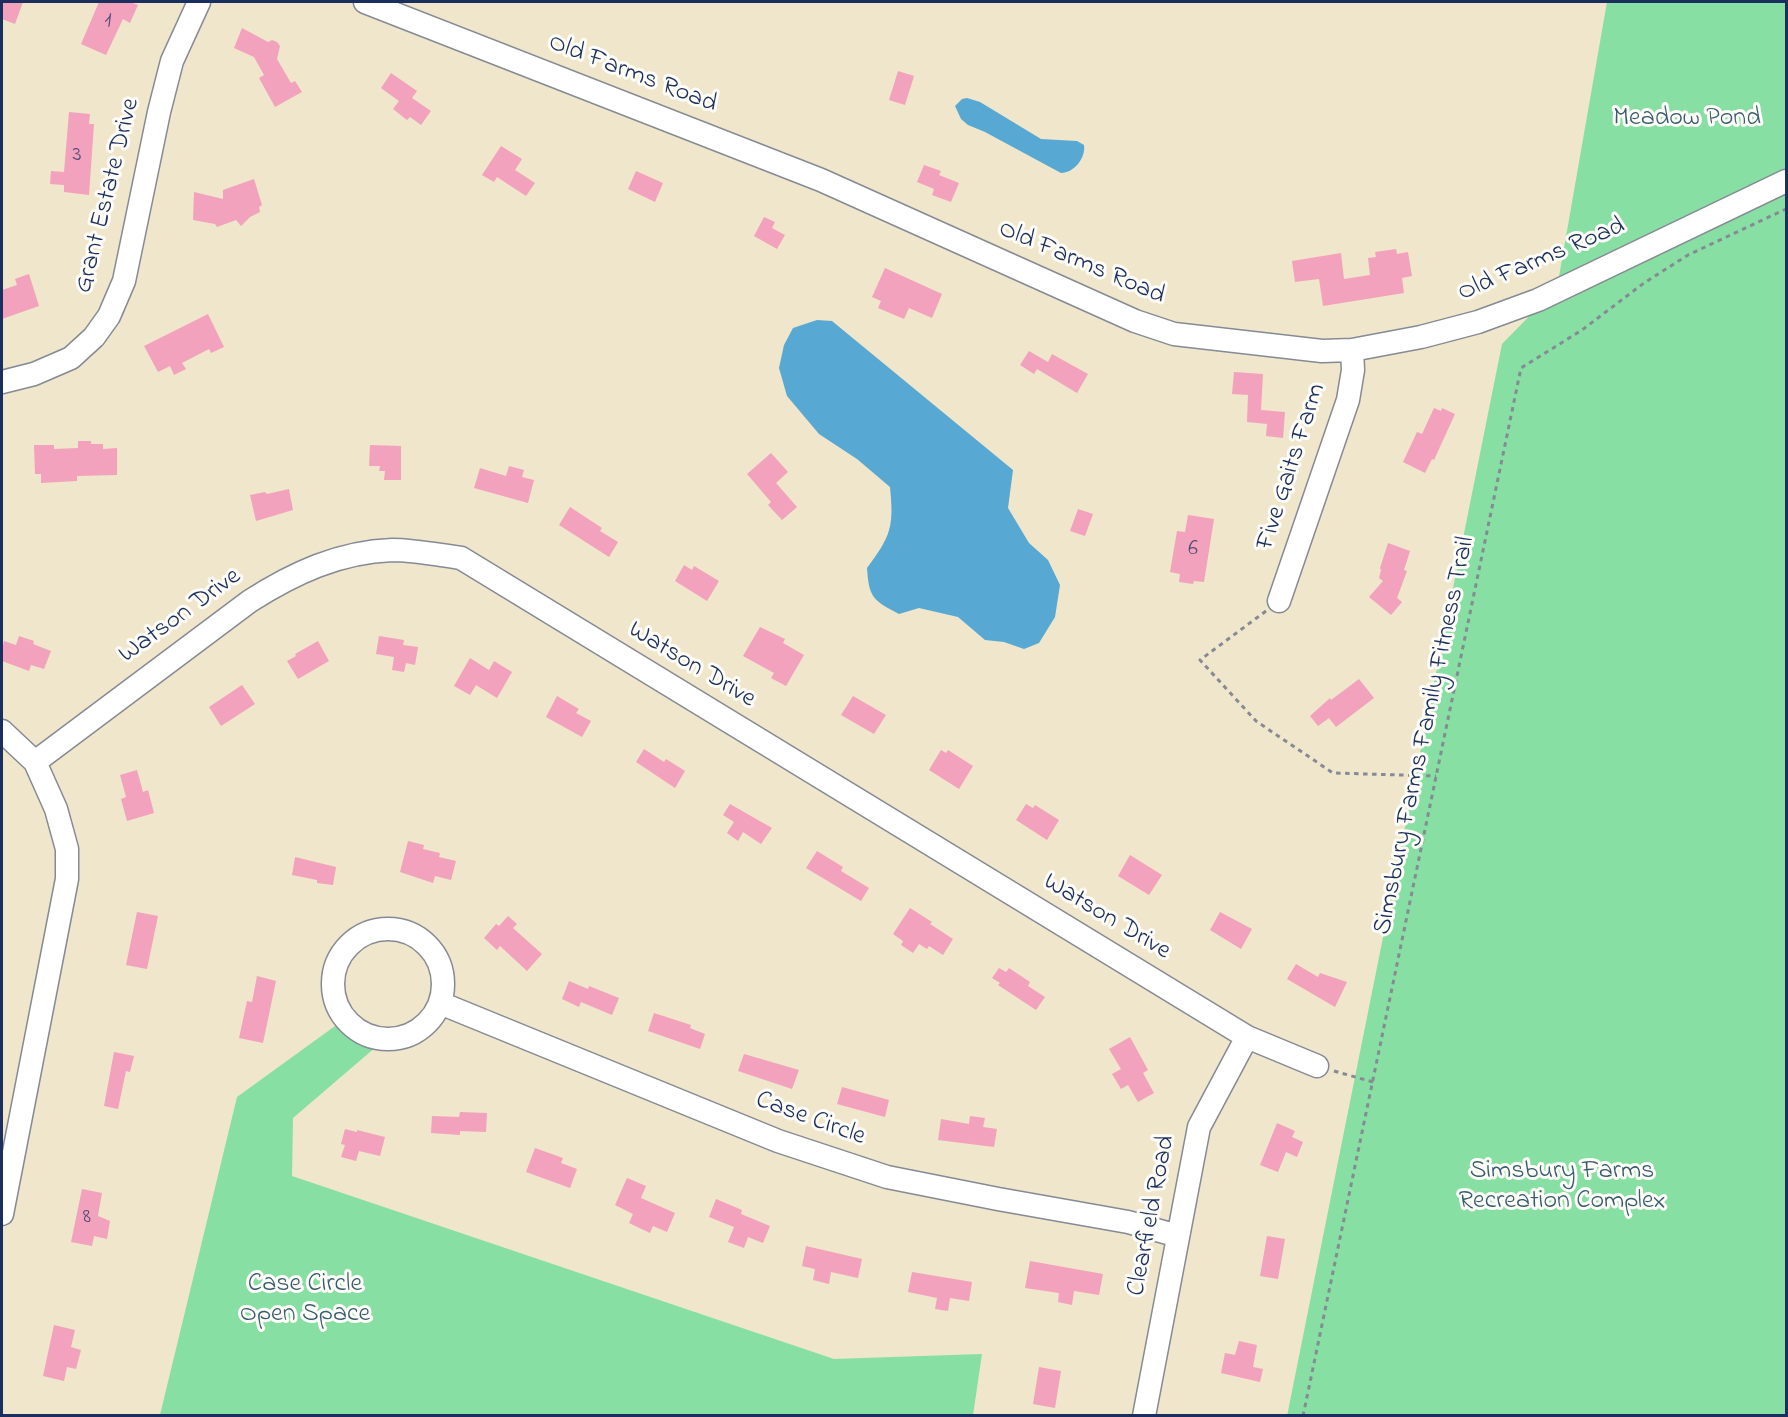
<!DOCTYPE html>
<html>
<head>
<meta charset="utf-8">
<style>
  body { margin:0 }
  #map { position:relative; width:1788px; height:1417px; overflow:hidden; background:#efe6cb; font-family:"Indie Flower",sans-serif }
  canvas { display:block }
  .frame { position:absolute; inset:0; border:3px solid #1b2f5e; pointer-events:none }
</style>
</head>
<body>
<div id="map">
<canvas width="1788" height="1417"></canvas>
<div class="frame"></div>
</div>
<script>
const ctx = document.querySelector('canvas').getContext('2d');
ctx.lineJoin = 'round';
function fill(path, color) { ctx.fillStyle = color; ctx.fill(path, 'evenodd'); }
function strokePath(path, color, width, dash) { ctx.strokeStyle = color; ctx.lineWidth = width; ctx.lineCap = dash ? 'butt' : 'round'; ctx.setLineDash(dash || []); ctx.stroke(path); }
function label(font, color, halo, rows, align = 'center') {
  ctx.font = font + ' "Indie Flower",sans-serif'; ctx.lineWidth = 6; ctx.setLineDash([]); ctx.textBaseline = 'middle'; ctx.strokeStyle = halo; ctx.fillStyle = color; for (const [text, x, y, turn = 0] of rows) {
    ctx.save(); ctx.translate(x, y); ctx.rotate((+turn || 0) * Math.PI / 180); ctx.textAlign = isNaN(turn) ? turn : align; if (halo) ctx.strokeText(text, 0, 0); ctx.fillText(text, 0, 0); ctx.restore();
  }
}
const green = new Path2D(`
  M 1607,2 L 1786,2 L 1786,1415 L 1287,1416 L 1502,344 L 1557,288 Z
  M 342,1021 L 357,1038 L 377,1046 L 293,1118 L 292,1176 L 834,1359 L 982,1354 L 973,1415 L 160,1415 L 237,1097 Z`);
const water = new Path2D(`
  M 967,98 L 980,102 L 1041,139 L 1077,141 L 1084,145 C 1086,158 1074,173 1061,173 L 985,132 L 968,125 L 961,119 L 955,106 L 962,99 Z
  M 817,320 L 832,321 L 1013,470 L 1008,508 L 1029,543 L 1048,560 L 1060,585 L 1055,617 L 1039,643 L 1024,649 L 1004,642 L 985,640 L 958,617 L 919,608 L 899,614 C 873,600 869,598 867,568 C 891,536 894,527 890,487 L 857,459 L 819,434 L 787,396 L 779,368 L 784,345 L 793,328 Z`);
const building = new Path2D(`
  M 2,2 L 23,2 L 15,24 L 2,19 Z
  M 99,2 L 130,2 L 138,5 L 130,23 L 123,19 L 106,55 L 81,44 Z
  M 242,28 L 268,42 L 272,40 L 277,42 L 280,46 L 277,59 L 291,83 L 295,81 L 302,92 L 275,107 L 259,78 L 264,75 L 254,57 L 234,48 Z
  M 898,71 L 914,76 L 905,105 L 889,100 Z
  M 391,73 L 417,91 L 412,98 L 431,111 L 421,125 L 410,117 L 407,120 L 393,109 L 399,101 L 381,88 Z
  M 69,112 L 90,114 L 89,124 L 94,124 L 89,195 L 64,192 L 64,185 L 50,184 L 51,171 L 64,172 Z
  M 501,146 L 522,159 L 515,170 L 535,183 L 526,196 L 497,177 L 494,182 L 482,175 Z
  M 924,165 L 941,171 L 939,175 L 959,183 L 951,202 L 932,195 L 934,189 L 917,182 Z
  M 636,171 L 663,183 L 655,202 L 628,189 Z
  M 254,179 L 262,205 L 259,207 L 260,212 L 250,217 L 241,226 L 236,220 L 217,227 L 215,224 L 193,220 L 194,192 L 223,199 L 223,190 Z
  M 764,217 L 775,222 L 772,228 L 785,235 L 777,249 L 754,236 Z
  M 1396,249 L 1397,254 L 1408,252 L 1412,276 L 1402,278 L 1404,293 L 1323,306 L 1319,279 L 1295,282 L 1292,261 L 1341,253 L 1344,279 L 1370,275 L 1368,258 L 1376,257 L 1375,252 Z
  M 885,268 L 942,294 L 932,318 L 909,308 L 904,319 L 878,308 L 881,301 L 872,297 Z
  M 29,274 L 39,306 L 2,319 L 2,290 L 17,285 L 15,279 Z
  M 208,314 L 224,347 L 211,353 L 209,349 L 182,363 L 186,369 L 174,375 L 170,366 L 158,372 L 144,346 Z
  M 1029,351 L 1048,362 L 1052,354 L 1088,374 L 1077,393 L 1037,369 L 1034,374 L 1020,365 Z
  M 1234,372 L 1263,374 L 1261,410 L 1285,412 L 1283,438 L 1266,436 L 1267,424 L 1247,422 L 1248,395 L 1232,394 Z
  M 1434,408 L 1441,411 L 1442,408 L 1455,414 L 1434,460 L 1432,459 L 1425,473 L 1403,462 L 1417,432 L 1422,434 Z
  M 78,441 L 91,441 L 91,444 L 103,444 L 103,449 L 117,448 L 117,475 L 77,476 L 77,481 L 41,483 L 41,474 L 35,474 L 34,445 L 54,445 L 54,449 L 78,448 Z
  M 370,445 L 401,446 L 401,480 L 384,480 L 385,471 L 379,471 L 380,466 L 369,466 Z
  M 771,453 L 788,472 L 776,483 L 797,507 L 782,520 L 768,505 L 771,502 L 747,474 Z
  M 509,466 L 524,470 L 522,477 L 534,480 L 528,503 L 474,488 L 480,468 L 506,476 Z
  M 289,489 L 293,510 L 256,521 L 250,495 L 265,492 L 267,494 Z
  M 570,507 L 602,528 L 600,531 L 618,542 L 609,557 L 559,525 Z
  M 1078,509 L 1093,514 L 1085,536 L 1070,531 Z
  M 1188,515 L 1214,519 L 1204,582 L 1194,581 L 1193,584 L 1179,582 L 1180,574 L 1170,572 L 1177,531 L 1185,532 Z
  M 1388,543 L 1410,551 L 1404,570 L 1407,571 L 1397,598 L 1402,602 L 1391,615 L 1369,597 L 1383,581 L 1379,578 L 1381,570 L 1380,568 Z
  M 684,565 L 692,570 L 694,566 L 719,581 L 707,601 L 675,581 Z
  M 760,627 L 785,639 L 783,643 L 804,655 L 786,686 L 771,678 L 774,673 L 743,656 Z
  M 19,636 L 34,641 L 33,644 L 51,651 L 44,669 L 31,665 L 29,671 L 2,661 L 2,649 L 4,641 L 16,645 Z
  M 379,636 L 404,640 L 403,645 L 418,647 L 415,665 L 406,663 L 404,672 L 392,670 L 394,657 L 376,654 Z
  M 318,641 L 329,661 L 298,679 L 287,661 L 296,656 L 295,654 Z
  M 470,658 L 489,670 L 494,661 L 512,672 L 497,698 L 476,685 L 470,695 L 454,686 Z
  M 1359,679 L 1374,698 L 1336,727 L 1329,718 L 1318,726 L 1310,716 L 1330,698 L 1331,700 Z
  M 242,685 L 255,704 L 221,726 L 209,707 Z
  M 557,696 L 579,709 L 576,713 L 591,721 L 582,737 L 546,717 Z
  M 853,696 L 886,715 L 874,734 L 841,715 Z
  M 644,749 L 664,762 L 666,759 L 685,771 L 675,788 L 636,762 Z
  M 941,750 L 946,753 L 948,750 L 973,766 L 959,789 L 929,770 Z
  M 137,770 L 143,792 L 148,790 L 154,813 L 127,821 L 121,799 L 126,797 L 120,775 Z
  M 730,804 L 772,828 L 761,844 L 743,832 L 738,841 L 727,833 L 734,822 L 723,815 Z
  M 1026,804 L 1033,808 L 1035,805 L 1059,820 L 1047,840 L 1016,820 Z
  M 408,841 L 424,845 L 423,849 L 440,853 L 439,857 L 456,861 L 451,880 L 435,876 L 433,883 L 400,872 Z
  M 817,851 L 843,867 L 841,871 L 869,888 L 861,901 L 806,868 Z
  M 1130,855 L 1162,875 L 1149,895 L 1118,876 Z
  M 295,857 L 336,867 L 333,885 L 317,883 L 317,880 L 292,875 Z
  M 910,908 L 932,922 L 930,924 L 953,939 L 943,955 L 929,946 L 927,949 L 919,944 L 913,953 L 901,945 L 903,941 L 893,934 Z
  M 137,912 L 158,916 L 147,969 L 126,965 Z
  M 1220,912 L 1252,929 L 1241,949 L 1210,930 Z
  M 508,916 L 517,924 L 513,928 L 542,954 L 527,971 L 500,946 L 497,950 L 484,938 L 496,924 L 499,926 Z
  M 1296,964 L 1318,977 L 1320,973 L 1347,982 L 1335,1007 L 1287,979 Z
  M 999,968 L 1006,972 L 1009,968 L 1030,982 L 1028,986 L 1045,997 L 1036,1010 L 998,985 L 1000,983 L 992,978 Z
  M 257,976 L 276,981 L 263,1043 L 239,1038 L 247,1001 L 252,1002 Z
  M 569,981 L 588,989 L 589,986 L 619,998 L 612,1015 L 581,1002 L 579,1007 L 562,999 Z
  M 654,1013 L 691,1025 L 690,1028 L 705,1034 L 700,1049 L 648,1031 Z
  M 1130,1037 L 1148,1070 L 1143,1073 L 1154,1093 L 1138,1102 L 1128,1085 L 1121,1089 L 1112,1074 L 1121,1069 L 1109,1049 Z
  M 114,1052 L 134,1056 L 130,1072 L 126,1071 L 118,1109 L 104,1106 Z
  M 744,1054 L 799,1070 L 792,1089 L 738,1071 Z
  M 842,1087 L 889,1100 L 885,1117 L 837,1104 Z
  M 460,1112 L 487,1113 L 486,1132 L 460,1131 L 460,1135 L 431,1133 L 432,1116 L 459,1117 Z
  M 970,1116 L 985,1118 L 983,1127 L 997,1129 L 994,1147 L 938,1140 L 941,1119 L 969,1124 Z
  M 1277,1123 L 1295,1131 L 1292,1137 L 1303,1142 L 1297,1157 L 1286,1152 L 1278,1172 L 1260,1165 Z
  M 345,1129 L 357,1132 L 357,1130 L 385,1137 L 380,1156 L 359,1151 L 356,1161 L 341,1157 L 345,1145 L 341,1144 Z
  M 535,1148 L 563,1158 L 561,1163 L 577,1169 L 570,1188 L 526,1172 Z
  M 627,1178 L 646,1186 L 641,1198 L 675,1213 L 667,1232 L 653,1226 L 650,1233 L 629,1223 L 633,1214 L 615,1205 Z
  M 82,1189 L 102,1193 L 98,1216 L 110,1221 L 107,1239 L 94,1236 L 92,1246 L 71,1242 Z
  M 716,1199 L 742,1210 L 741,1214 L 770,1226 L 763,1243 L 748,1237 L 744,1248 L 728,1242 L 734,1227 L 709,1217 Z
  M 1267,1236 L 1285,1239 L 1278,1279 L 1260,1276 Z
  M 806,1246 L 862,1259 L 858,1278 L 831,1272 L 829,1284 L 813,1280 L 815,1269 L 802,1266 Z
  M 1030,1261 L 1103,1274 L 1099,1295 L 1074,1291 L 1072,1305 L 1058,1302 L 1059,1293 L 1025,1288 Z
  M 912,1272 L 972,1282 L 969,1301 L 950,1298 L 948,1311 L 935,1309 L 937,1298 L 908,1292 Z
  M 54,1325 L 75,1330 L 71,1347 L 81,1350 L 76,1369 L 67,1367 L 64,1381 L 43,1376 Z
  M 1239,1341 L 1257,1345 L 1253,1367 L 1263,1369 L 1260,1382 L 1221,1373 L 1225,1353 L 1235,1355 Z
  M 1039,1367 L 1061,1371 L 1055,1408 L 1033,1404 Z`);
const path = new Path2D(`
  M 1266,611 L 1200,660 L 1256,721 L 1333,773 L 1436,776
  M 1334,1071 L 1373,1082
  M 1303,1416 L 1521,368 L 1582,330 L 1644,283 L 1688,255 L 1786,209`);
const minor = new Path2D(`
  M 365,2 L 821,180 L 1135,321 L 1174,334 L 1322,351 L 1352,350 L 1421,337 L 1478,322 L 1538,300 L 1786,181
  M 2,382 L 34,374 L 71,358 L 94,337 L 109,316 L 124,281 L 159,112 L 172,61 L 199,2
  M 1279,601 L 1348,400 L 1353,370 L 1352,350
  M 2,731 L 35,762 L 56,809 L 67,849 L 67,879 L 2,1214
  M 35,762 L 250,601 C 294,573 339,552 392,550 C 414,550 439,555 461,558 L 1247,1037 L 1317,1066
  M333 984a55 55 0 1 1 110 0a55 55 0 1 1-110 0Z
  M 440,1003 L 778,1141 L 887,1177 L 998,1199 L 1128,1222 L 1178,1236
  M 1144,1416 L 1199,1127 L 1247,1037`);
const numberNames = [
  ["1",108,22],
  ["3",77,156],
  ["6",1193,550],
  ["8",87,1218]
];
const streetNames = [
  ["Old Farms Road",632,75,21],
  ["Grant Estate Drive",109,196,-76],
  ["Old Farms Road",1542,261,-23],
  ["Old Farms Road",1081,264,23],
  ["Five Gaits Farm",1293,467,-72],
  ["Watson Drive",181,617,-36],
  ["Watson Drive",691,666,31],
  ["Simsbury Farms Family Fitness Trail",1426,736,-78],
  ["Watson Drive",1106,918,31],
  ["Case Circle",810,1120,20],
  ["Clearfield Road",1153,1216,-79]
];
const parkNames = [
  ["Meadow Pond",1687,120],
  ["Simsbury Farms",1562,1173],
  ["Recreation Complex",1562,1203],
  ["Case Circle",305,1286],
  ["Open Space",305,1316]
];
fill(green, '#88dfa3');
fill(water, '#57a8d2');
fill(building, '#f2a2bc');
strokePath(minor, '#858a94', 25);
strokePath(path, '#858a94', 3, [4.5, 4.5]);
strokePath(minor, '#fff', 22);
label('22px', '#514c76', null, numberNames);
label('26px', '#1b2f5e', '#fdfcf7', streetNames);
label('26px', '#365b6f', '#fdfcf7', parkNames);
</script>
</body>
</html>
